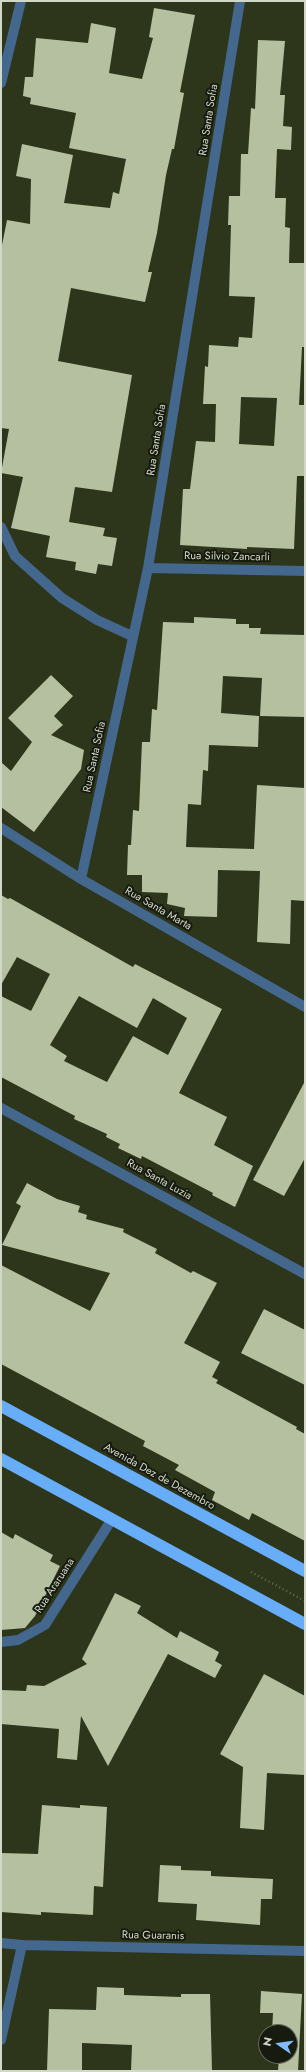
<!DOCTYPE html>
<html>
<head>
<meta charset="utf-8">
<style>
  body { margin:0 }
  #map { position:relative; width:306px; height:2072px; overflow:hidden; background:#2d351b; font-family:Jost,sans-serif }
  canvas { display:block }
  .frame { position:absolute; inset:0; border:2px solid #d2d8c8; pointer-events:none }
  .north { position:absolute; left:258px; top:2024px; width:40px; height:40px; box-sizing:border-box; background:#171b0f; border:1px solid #626759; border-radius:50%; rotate:283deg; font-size:11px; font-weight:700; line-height:16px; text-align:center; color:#d2d8c8 }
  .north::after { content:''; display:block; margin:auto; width:14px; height:18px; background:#83bcfb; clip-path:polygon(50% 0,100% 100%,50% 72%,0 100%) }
</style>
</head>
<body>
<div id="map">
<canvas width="306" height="2072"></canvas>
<div class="frame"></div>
<div class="north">N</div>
</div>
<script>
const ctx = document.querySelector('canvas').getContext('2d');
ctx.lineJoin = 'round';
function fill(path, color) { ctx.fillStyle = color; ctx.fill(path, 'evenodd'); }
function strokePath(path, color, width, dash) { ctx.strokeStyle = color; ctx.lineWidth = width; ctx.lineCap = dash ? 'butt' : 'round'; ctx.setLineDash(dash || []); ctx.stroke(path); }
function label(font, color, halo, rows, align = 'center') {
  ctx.font = font + ' Jost,sans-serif'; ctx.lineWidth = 4; ctx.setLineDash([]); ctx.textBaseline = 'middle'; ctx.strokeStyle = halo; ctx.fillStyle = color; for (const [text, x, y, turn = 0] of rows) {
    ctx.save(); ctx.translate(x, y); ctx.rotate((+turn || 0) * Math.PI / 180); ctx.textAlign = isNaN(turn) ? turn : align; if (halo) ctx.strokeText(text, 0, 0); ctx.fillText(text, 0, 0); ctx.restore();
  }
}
const building = new Path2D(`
  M 154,8 L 195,15 L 180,92 L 184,93 L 174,149 L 172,149 L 166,175 L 157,233 L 148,272 L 152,272 L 145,302 L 71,288 L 58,361 L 132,375 L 112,492 L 75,487 L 69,522 L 105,528 L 103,536 L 117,538 L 112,566 L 98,564 L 96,574 L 75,570 L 76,562 L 46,557 L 50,536 L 11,528 L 23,477 L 1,473 L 9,429 L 1,428 L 1,250 L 7,220 L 30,224 L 31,179 L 16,176 L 22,144 L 73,155 L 64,203 L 110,208 L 113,192 L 119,194 L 126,159 L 69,148 L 76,113 L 30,104 L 31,98 L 23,96 L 25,77 L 33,77 L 36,38 L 88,43 L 91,23 L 116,28 L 109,73 L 142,79 L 153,38 L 149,37 Z
  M 258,40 L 285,41 L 280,95 L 285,95 L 283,126 L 292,127 L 291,150 L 277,149 L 275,198 L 286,198 L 285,227 L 290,228 L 289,263 L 305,263 L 305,347 L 302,347 L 299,405 L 305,405 L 305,476 L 297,476 L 294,549 L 247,547 L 247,549 L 180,545 L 183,489 L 190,489 L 196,441 L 215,442 L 216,404 L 203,404 L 205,366 L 208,367 L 209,345 L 238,347 L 239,337 L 252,338 L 255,297 L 229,296 L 231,225 L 228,225 L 229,196 L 240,196 L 241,154 L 248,154 L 251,108 L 255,109 ZM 241,397 L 277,398 L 274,446 L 239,444 Z
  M 194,617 L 236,619 L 236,624 L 249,624 L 249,628 L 261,628 L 260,634 L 305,635 L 305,717 L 260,716 L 262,678 L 223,676 L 221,713 L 259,716 L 258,747 L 209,745 L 208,771 L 203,770 L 201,805 L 188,804 L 186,847 L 254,849 L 257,785 L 305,788 L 305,901 L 291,900 L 290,944 L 257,942 L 260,871 L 218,870 L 217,917 L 184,916 L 185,908 L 167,904 L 168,893 L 142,892 L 142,875 L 127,875 L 128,845 L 131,845 L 133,810 L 139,811 L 142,742 L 150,742 L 152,709 L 157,710 L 163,622 L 194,623 Z
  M 51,675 L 73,696 L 54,716 L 63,725 L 51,735 L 84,750 L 81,769 L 34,832 L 1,807 L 1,762 L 11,771 L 32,742 L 8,718 Z
  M 1,895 L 8,899 L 10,898 L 133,967 L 135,964 L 222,1009 L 179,1093 L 227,1117 L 214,1145 L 253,1166 L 235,1207 L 212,1195 L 213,1193 L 142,1156 L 141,1159 L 118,1148 L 120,1144 L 106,1137 L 107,1134 L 74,1119 L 75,1116 L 1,1077 L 1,996 L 31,1011 L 50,974 L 17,957 L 1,985 ZM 79,996 L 137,1028 L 153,998 L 187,1018 L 168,1055 L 133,1036 L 107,1082 L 64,1061 L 67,1056 L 50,1045 Z
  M 305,1081 L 305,1158 L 284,1196 L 253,1180 Z
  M 27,1183 L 57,1199 L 80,1206 L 78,1212 L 87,1215 L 86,1219 L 124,1229 L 123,1232 L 157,1249 L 155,1253 L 191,1273 L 193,1271 L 217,1283 L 184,1343 L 220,1362 L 212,1377 L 218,1380 L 216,1383 L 297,1427 L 296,1429 L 305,1434 L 305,1541 L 252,1513 L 249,1520 L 212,1500 L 215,1492 L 175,1470 L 179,1465 L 143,1446 L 145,1441 L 1,1364 L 1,1265 L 90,1311 L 110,1273 L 2,1245 L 21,1206 L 16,1203 Z
  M 264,1309 L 305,1330 L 305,1385 L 241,1353 Z
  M 1,1532 L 13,1539 L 15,1534 L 53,1555 L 50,1561 L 60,1566 L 35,1616 L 25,1628 L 1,1630 Z
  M 115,1593 L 141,1606 L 137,1613 L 177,1638 L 180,1631 L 219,1652 L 215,1661 L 222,1665 L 215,1678 L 168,1654 L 108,1766 L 81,1716 L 77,1760 L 57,1758 L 59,1729 L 1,1724 L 1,1690 L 26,1691 L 27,1685 L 44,1686 L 87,1664 L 82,1659 Z
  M 264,1674 L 305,1696 L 305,1775 L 267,1773 L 264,1830 L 240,1828 L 243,1767 L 220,1754 Z
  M 42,1805 L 80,1808 L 80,1805 L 107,1807 L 103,1887 L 94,1886 L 93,1915 L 41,1912 L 41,1915 L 1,1912 L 1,1853 L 38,1854 Z
  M 160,1865 L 181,1866 L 181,1870 L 211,1871 L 211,1876 L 273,1879 L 272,1899 L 261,1899 L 260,1925 L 196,1920 L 197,1904 L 158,1902 Z
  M 97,1987 L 124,1988 L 124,1995 L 181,1997 L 181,1994 L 210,1994 L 212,2071 L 131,2071 L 132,2045 L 82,2043 L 82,2071 L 47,2071 L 49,2009 L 96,2010 Z
  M 261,1991 L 302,1994 L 298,2071 L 278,2071 L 279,2056 L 290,2056 L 290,2032 L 272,2032 L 273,2013 L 260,2013 Z`);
const path = new Path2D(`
  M 251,1572 L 305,1601`);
const street = new Path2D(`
  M 1,83 L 21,1
  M 1,527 L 15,556 L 62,598 L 97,620 L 132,636
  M 148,568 L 305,571
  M 1,828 L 81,879 L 305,1007
  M 81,879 L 148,568 L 240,1
  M 1,1108 L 305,1274
  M 1,1642 L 18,1640 L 45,1625 L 112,1519
  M 1,1943 L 22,1945 L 305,1951
  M 1,2040 L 22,1945`);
const highway = new Path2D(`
  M 1,1406 L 305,1571
  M 1,1459 L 305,1624`);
const streetNames = [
  ["Rua Santa Sofia",209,120,-81],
  ["Rua Santa Sofia",157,440,-81],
  ["Rua Silvio Zancarli",227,557,1],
  ["Rua Santa Sofia",95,757,-78],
  ["Rua Santa Marta",158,909,30],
  ["Rua Santa Luzia",159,1180,29],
  ["Avenida Dez de Dezembro",159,1477,29],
  ["Rua Araruana",55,1586,-57],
  ["Rua Guaranis",153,1936,1]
];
fill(building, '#b5c0a0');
strokePath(path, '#656d56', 2.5, [1, 3]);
strokePath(street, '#44678d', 10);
strokePath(highway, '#68adf7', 12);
label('11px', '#d2d8c8', '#171b0f', streetNames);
</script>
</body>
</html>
